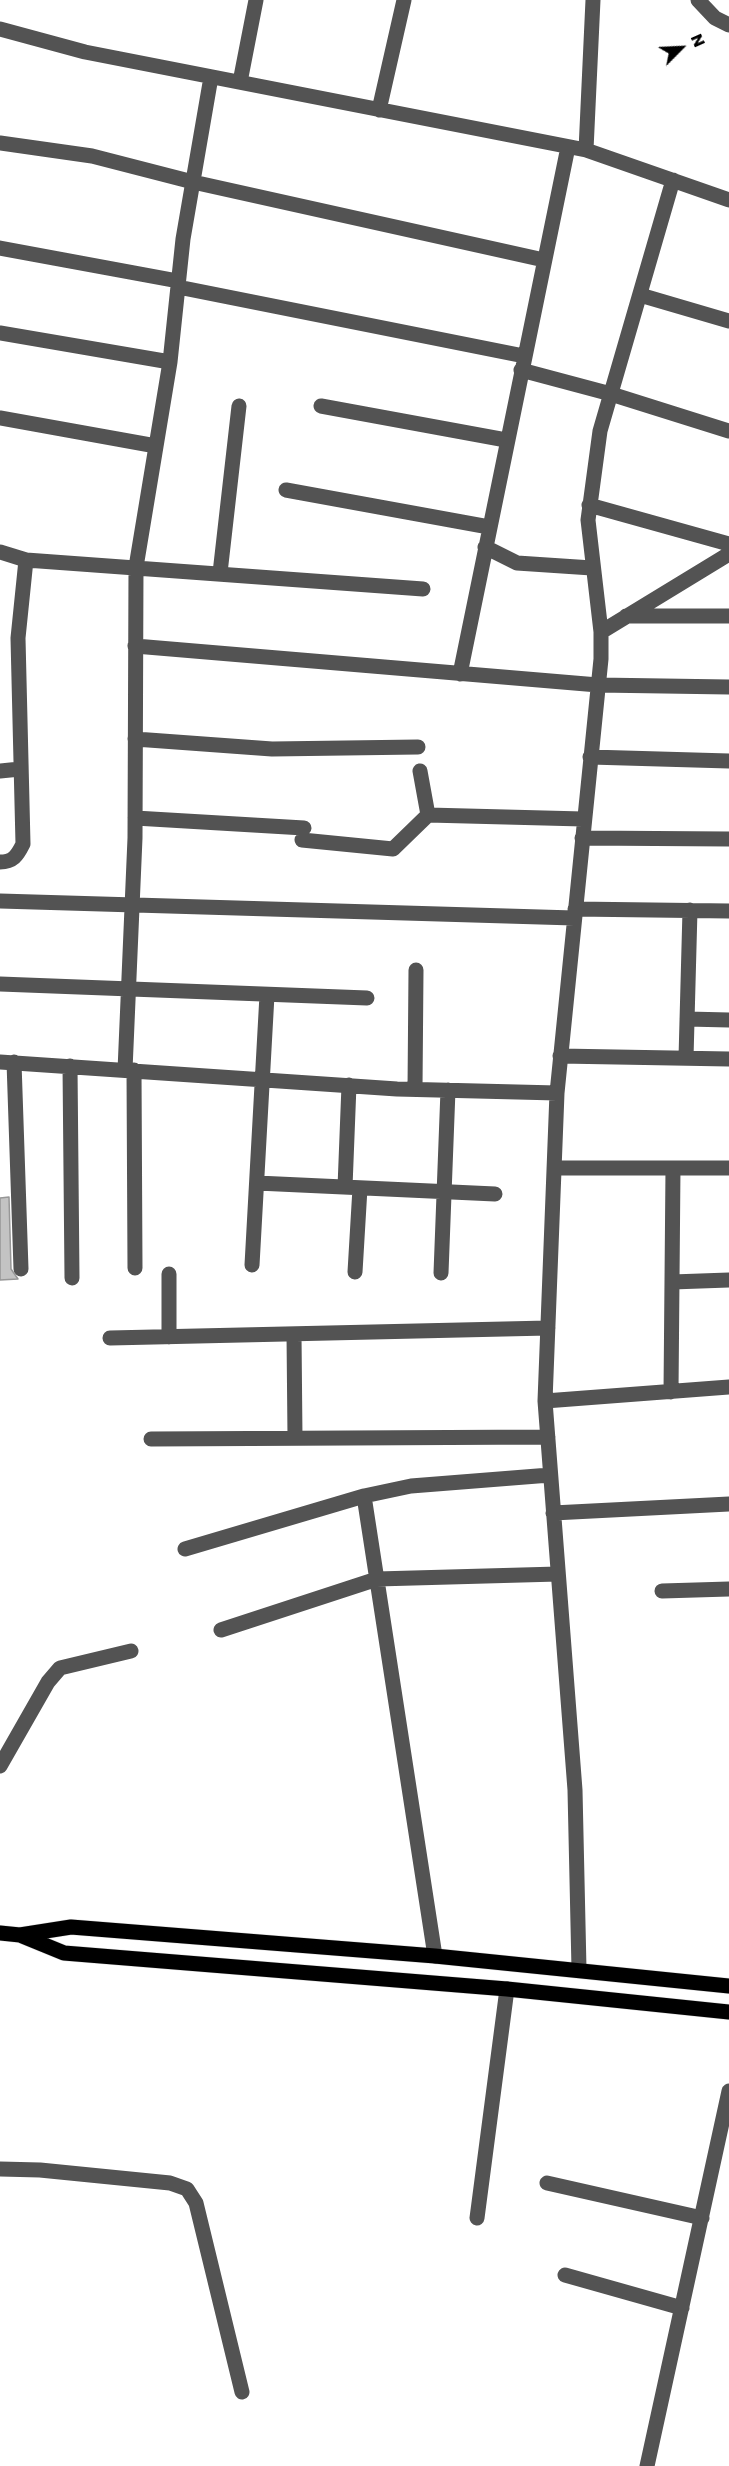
<!DOCTYPE html>
<html>
<head>
<meta charset="utf-8">
<style>
  body { margin:0 }
  #map { position:relative; width:729px; height:2466px; overflow:hidden; background:#fff; font-family:Poppins,sans-serif }
  canvas { display:block }
  .north { position:absolute; left:651px; top:18px; width:60px; height:60px; -webkit-text-stroke:4px #fff; paint-order:stroke; rotate:66deg; font-size:16px; font-weight:700; line-height:24px; text-align:center; color:#000 }
  .north::after { content:''; display:block; margin:auto; width:21px; height:27px; background:#000; clip-path:polygon(50% 0,100% 100%,50% 72%,0 100%) }
</style>
</head>
<body>
<div id="map">
<canvas width="729" height="2466"></canvas>
<div class="north">N</div>
</div>
<script>
const ctx = document.querySelector('canvas').getContext('2d');
ctx.lineJoin = 'round';
function fill(path, color) { ctx.fillStyle = color; ctx.fill(path, 'evenodd'); }
function strokePath(path, color, width, dash) { ctx.strokeStyle = color; ctx.lineWidth = width; ctx.lineCap = dash ? 'butt' : 'round'; ctx.setLineDash(dash || []); ctx.stroke(path); }
const building = new Path2D(`
  M 9,1197 L 11,1269 L 18,1279 L 0,1280 L 0,1198 Z`);
const minor = new Path2D(`
  M 698,0 L 715,18 L 729,25
  M 0,29 L 85,52 L 586,150 L 729,200
  M 240,82 L 256,0
  M 379,110 L 404,0
  M 0,143 L 92,156 L 193,182 L 544,260
  M 586,150 L 593,0
  M 0,248 L 178,281
  M 178,287 L 524,356
  M 640,295 L 729,321
  M 0,333 L 170,362
  M 521,370 L 611,394 L 729,431
  M 321,406 L 506,440
  M 0,418 L 156,446
  M 286,490 L 489,527
  M 589,505 L 729,544
  M 485,547 L 517,563 L 592,568
  M 0,552 L 26,560 L 423,589
  M 220,573 L 239,406
  M 626,616 L 729,616
  M 601,632 L 729,554
  M 135,646 L 598,685 L 729,687
  M 460,674 L 568,147
  M 135,739 L 272,749 L 418,747
  M 590,757 L 729,761
  M 0,771 L 20,769
  M 428,815 L 583,819
  M 135,818 L 304,828
  M 582,838 L 729,839
  M 302,840 L 393,849 L 428,815 L 420,771
  M 0,862 C 13,862 17,856 23,844 L 18,638 L 26,560
  M 0,901 L 574,918
  M 575,909 L 729,911
  M 0,984 L 367,998
  M 687,1019 L 729,1020
  M 560,1056 L 729,1059
  M 686,1058 L 690,910
  M 0,1062 L 397,1089 L 557,1093
  M 14,1062 L 21,1269
  M 70,1066 L 72,1278
  M 125,1070 L 135,838 L 136,567 L 170,362 L 183,239 L 211,77
  M 134,1070 L 135,1268
  M 415,1089 L 416,970
  M 554,1168 L 729,1168
  M 257,1183 L 495,1194
  M 345,1187 L 349,1085
  M 252,1265 L 267,995
  M 355,1272 L 360,1188
  M 441,1273 L 448,1090
  M 169,1274 L 169,1337
  M 672,1282 L 729,1280
  M 294,1334 L 295,1438
  M 110,1338 L 548,1328
  M 671,1392 L 673,1168
  M 545,1401 L 729,1387
  M 151,1439 L 548,1437
  M 364,1496 L 435,1956
  M 553,1513 L 729,1504
  M 185,1549 L 364,1496 L 411,1486 L 550,1475
  M 662,1591 L 729,1589
  M 221,1630 L 377,1579 L 558,1574
  M 0,1766 L 48,1682 L 60,1668 L 131,1651
  M 579,1969 L 575,1790 L 545,1401 L 557,1093 L 601,659 L 601,632 L 588,520 L 600,431 L 673,180
  M 0,2169 L 40,2170 L 170,2183 L 187,2189 L 196,2203 L 242,2392
  M 547,2183 L 702,2218
  M 477,2218 L 507,1989
  M 565,2275 L 682,2308
  M 647,2466 L 729,2091`);
const major = new Path2D(`
  M 0,1933 L 20,1935 L 71,1927 L 435,1956 L 729,1986
  M 20,1935 L 64,1953 L 507,1989 L 729,2012`);
fill(building, '#c3c3c3');
strokePath(building, '#979797', 1.5);
strokePath(major, '#dbdbdb', 16);
strokePath(minor, '#535353', 15);
strokePath(major, '#000', 15);
</script>
</body>
</html>
